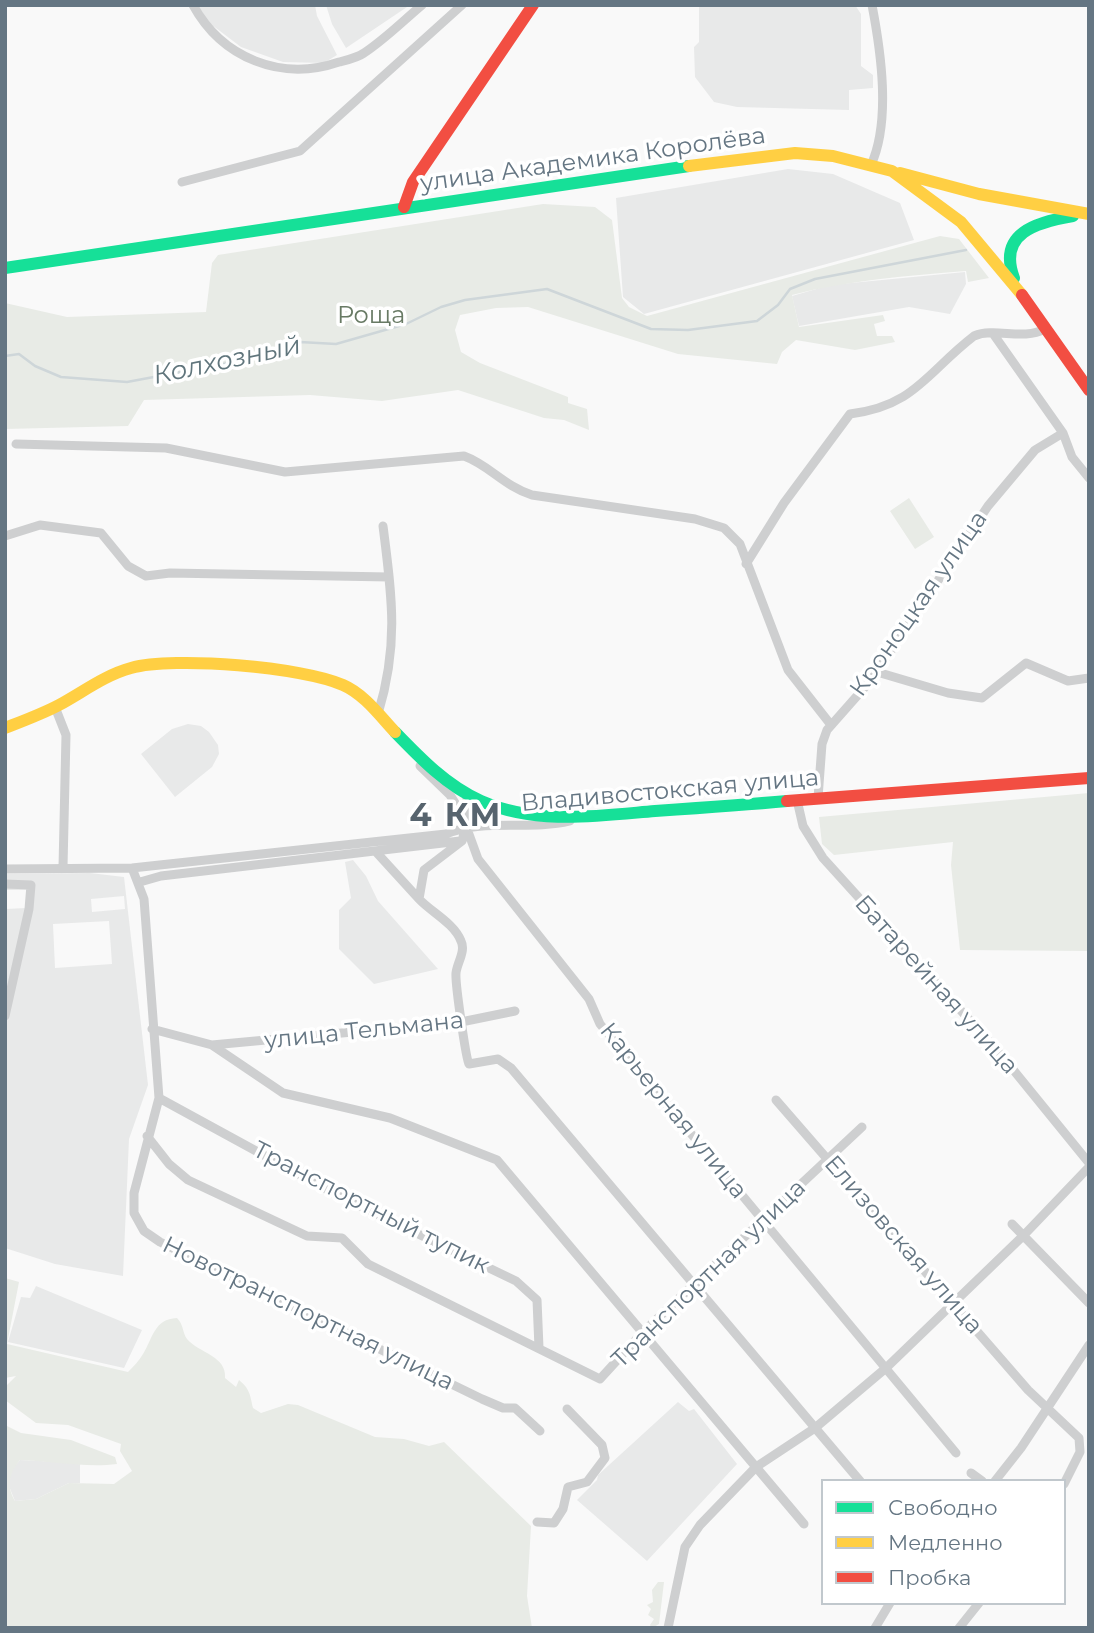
<!DOCTYPE html>
<html>
<head>
<meta charset="utf-8">
<style>
  body { margin:0 }
  #map { position:relative; width:1094px; height:1633px; overflow:hidden; background:#f9f9f9; font-family:Montserrat,sans-serif }
  canvas { display:block }
  .frame { position:absolute; inset:0; border:7px solid #657683; pointer-events:none }
  .legend { position:absolute; left:821px; top:1479px; width:245px; height:126px; box-sizing:border-box; background:#fff; border:2px solid #c1c8cd; margin:0; padding:9px 12px; list-style:none; font-size:21px; color:#657683 }
  .legend li { display:flex; align-items:center; gap:14px; height:35px }
  .legend b { width:35px; border:2px solid #c1c8cd }
</style>
</head>
<body>
<div id="map">
<canvas width="1094" height="1633"></canvas>
<div class="frame"></div>
<ul class="legend">
<li><b style="height:9px;background:#16e098"></b>Свободно</li>
<li><b style="height:9px;background:#ffcf43"></b>Медленно</li>
<li><b style="height:9px;background:#f24e42"></b>Пробка</li>
</ul>
</div>
<script>
const ctx = document.querySelector('canvas').getContext('2d');
ctx.lineJoin = 'round';
function fill(path, color) { ctx.fillStyle = color; ctx.fill(path, 'evenodd'); }
function strokePath(path, color, width, dash) { ctx.strokeStyle = color; ctx.lineWidth = width; ctx.lineCap = dash ? 'butt' : 'round'; ctx.setLineDash(dash || []); ctx.stroke(path); }
function label(font, color, halo, rows, align = 'center') {
  ctx.font = font + ' Montserrat,sans-serif'; ctx.lineWidth = 7; ctx.setLineDash([]); ctx.textBaseline = 'middle'; ctx.strokeStyle = halo; ctx.fillStyle = color; for (const [text, x, y, turn = 0] of rows) {
    ctx.save(); ctx.translate(x, y); ctx.rotate((+turn || 0) * Math.PI / 180); ctx.textAlign = isNaN(turn) ? turn : align; if (halo) ctx.strokeText(text, 0, 0); ctx.fillText(text, 0, 0); ctx.restore();
  }
}
const built = new Path2D(`
  M 198,5 L 315,5 L 317,16 L 337,55 L 324,63 L 283,62 L 241,47 L 208,22 Z
  M 326,5 L 410,5 L 346,48 L 332,24 Z
  M 699,5 L 855,5 L 861,14 L 861,66 L 873,75 L 873,88 L 849,90 L 849,110 L 737,107 L 714,102 L 695,77 L 694,47 L 699,42 Z
  M 788,169 L 833,174 L 900,203 L 914,240 L 644,314 L 623,297 L 616,198 Z
  M 965,272 L 966,284 L 950,314 L 909,307 L 799,326 L 792,296 L 830,285 Z
  M 188,724 L 201,726 L 209,732 L 218,745 L 219,754 L 212,767 L 175,797 L 141,754 L 172,729 Z
  M 353,860 L 366,876 L 378,901 L 438,969 L 374,984 L 339,949 L 339,910 L 351,898 L 345,862 Z
  M 90,873 L 124,877 L 148,1085 L 129,1139 L 123,1276 L 55,1264 L 5,1248 L 5,909 L 27,908 L 27,890 L 5,890 L 5,874 ZM 124,896 L 125,909 L 92,912 L 91,899 ZM 109,921 L 112,964 L 55,968 L 53,924 Z
  M 36,1286 L 142,1330 L 124,1368 L 8,1342 L 21,1297 L 30,1298 Z
  M 678,1402 L 689,1411 L 694,1409 L 737,1464 L 647,1561 L 577,1500 L 597,1480 L 598,1475 Z
  M 20,1460 L 80,1463 L 80,1483 L 69,1483 L 36,1499 L 15,1501 L 8,1484 L 12,1469 Z`);
const green = new Path2D(`
  M 543,204 L 595,207 L 612,220 L 622,298 L 629,307 L 647,316 L 940,236 L 959,239 L 989,278 L 968,282 L 966,271 C 907,276 849,280 792,295 L 799,327 L 883,315 L 885,321 L 874,324 L 877,336 L 892,336 L 895,342 L 855,350 L 796,340 L 782,352 L 777,364 L 678,354 L 528,307 L 496,308 L 460,315 L 455,330 L 461,352 L 480,363 L 568,397 L 568,403 L 587,409 L 589,430 L 564,420 L 544,418 L 458,390 L 382,401 L 310,395 L 144,400 L 128,426 L 5,429 L 5,303 L 67,317 L 206,312 L 212,263 L 218,255 Z
  M 909,498 L 934,537 L 915,549 L 890,511 Z
  M 1089,793 L 1089,951 L 960,950 L 951,865 L 953,842 L 834,855 L 822,844 L 819,817 Z
  M 5,1278 L 19,1282 L 7,1344 L 128,1372 C 133,1367 139,1361 143,1354 C 153,1338 154,1319 177,1318 C 184,1325 182,1332 187,1339 C 199,1353 227,1356 225,1378 L 236,1387 L 239,1380 C 250,1389 250,1395 253,1408 L 261,1413 L 288,1404 L 298,1405 L 375,1437 L 404,1439 L 429,1446 L 444,1442 L 531,1526 L 527,1596 L 532,1628 L 5,1628 L 5,1425 L 21,1433 L 71,1440 L 115,1457 L 117,1464 C 86,1468 52,1461 20,1460 C 9,1474 6,1485 15,1501 L 36,1499 L 69,1483 L 114,1484 L 132,1471 L 120,1451 L 121,1444 L 68,1425 L 36,1423 L 5,1400 L 5,1387 L 16,1376 L 5,1378 Z
  M 658,1582 L 664,1582 L 659,1624 L 652,1628 L 650,1625 L 654,1619 L 648,1615 L 651,1609 L 647,1605 L 653,1602 L 652,1590 Z`);
const stream = new Path2D(`
  M 5,356 L 19,354 L 35,366 L 61,377 L 127,382 L 266,356 L 300,342 L 336,344 L 406,324 L 441,307 L 465,300 L 547,289 L 651,329 L 688,330 L 757,321 L 778,305 L 790,289 L 815,279 L 966,250`);
const street = new Path2D(`
  M 193,5 C 222,58 281,82 339,62 C 347,60 357,58 364,53 C 384,40 403,21 422,5
  M 871,165 C 891,121 881,52 872,5
  M 182,182 L 300,151 L 462,5
  M 994,335 L 1063,433 L 1072,457 L 1089,478
  M 16,444 L 166,448 L 285,472 L 464,456 C 489,465 504,486 532,495 L 695,519 L 724,528 L 740,544 L 788,670 L 831,725
  M 5,536 L 40,525 L 101,533 L 128,566 L 146,576 L 170,573 L 389,577
  M 746,564 L 784,503 L 850,414 C 915,406 927,372 974,336 C 996,327 1022,341 1045,329
  M 877,672 L 948,693 L 982,698 L 1026,663 L 1068,681 L 1089,678
  M 55,707 L 66,735 L 63,867
  M 378,714 C 399,645 392,597 383,526
  M 420,766 L 450,795 L 465,819
  M 467,795 L 466,826 L 478,859 L 589,999 L 600,1024 C 718,1168 838,1309 956,1453
  M 818,798 L 822,744 L 827,730 L 872,679 L 988,506 L 1035,450 L 1063,433
  M 797,800 L 803,826 L 823,858 L 1002,1056 L 1089,1163
  M 466,826 L 462,841 L 424,870 L 419,899 C 431,912 454,923 461,941 C 466,951 457,963 456,973 C 455,983 466,1059 469,1064 L 498,1059 L 511,1068 L 860,1481
  M 377,853 L 419,899
  M 132,868 L 144,899 L 159,1098 L 134,1193 L 134,1213 L 144,1231 L 160,1242 L 482,1399 L 503,1408 L 515,1408 L 540,1431
  M 5,869 L 132,868 L 446,834 C 485,818 529,831 570,821
  M 140,882 L 161,876 L 460,841
  M 5,884 L 31,885 L 29,909 L 5,1016
  M 152,1029 L 212,1045 L 283,1093 L 390,1118 L 497,1160 L 804,1524
  M 212,1045 L 461,1022 L 515,1011
  M 159,1098 L 333,1193 L 516,1281 L 537,1300 L 539,1348
  M 776,1100 L 1028,1390 L 1079,1438 L 1080,1452 L 1064,1484
  M 147,1136 L 169,1164 L 188,1180 L 307,1236 L 342,1238 L 368,1264 L 600,1379 L 643,1332 L 862,1127
  M 1012,1224 L 1089,1303
  M 971,1473 L 982,1481
  M 995,1481 L 1021,1448 L 1089,1345
  M 537,1522 L 554,1523 L 563,1509 L 568,1487 L 587,1482 L 605,1458 L 602,1445 L 567,1409
  M 668,1628 L 685,1547 L 700,1525 L 756,1467 L 815,1428 L 886,1368 L 1024,1235 L 1089,1167
  M 875,1628 L 890,1603
  M 959,1628 L 979,1603`);
const fast = new Path2D(`
  M 5,268 L 689,166
  M 1014,278 C 997,233 1037,222 1073,216
  M 395,732 C 420,758 447,786 481,801 C 536,825 597,816 655,811 C 699,808 743,805 787,801`);
const slow = new Path2D(`
  M 689,166 L 795,153 L 833,156 L 892,171 L 961,222 L 1022,295
  M 900,173 L 979,194 L 1089,214
  M 5,728 C 23,721 42,714 59,705 C 83,692 105,675 131,668 C 174,656 303,667 343,685 C 364,694 380,716 395,732`);
const jam = new Path2D(`
  M 404,207 L 413,182 L 533,5
  M 1022,295 L 1089,390
  M 787,801 L 1089,778`);
const streetNames = [
  ["улица Академика Королёва",593,160,-8],
  ["Кроноцкая улица",919,604,-55],
  ["Владивостокская улица",670,791,-5],
  ["Батарейная улица",936,985,48],
  ["улица Тельмана",364,1031,-6],
  ["Карьерная улица",673,1111,51],
  ["Транспортный тупик",371,1208,27],
  ["Елизовская улица",903,1245,49],
  ["Транспортная улица",709,1274,-44],
  ["Новотранспортная улица",308,1314,26]
];
const parkNames = [
  ["Роща",371,316]
];
const waterNames = [
  ["Колхозный",227,361,-12]
];
const districtNames = [
  ["4 КМ",456,817]
];
fill(built, '#e8e9e9');
fill(green, '#e8ebe6');
strokePath(stream, '#ced6d9', 2.5);
strokePath(street, '#cecfd0', 9);
strokePath(fast, '#16e098', 12);
strokePath(slow, '#ffcf43', 12);
strokePath(jam, '#f24e42', 12);
label('24px', '#657683', '#fff', streetNames);
label('24px', '#687a64', '#fff', parkNames);
label('italic 26px', '#60757c', '#fff', waterNames);
ctx.letterSpacing = '2px';
label('bold 32px', '#57646e', '#fff', districtNames);
ctx.letterSpacing = '0px';
</script>
</body>
</html>
